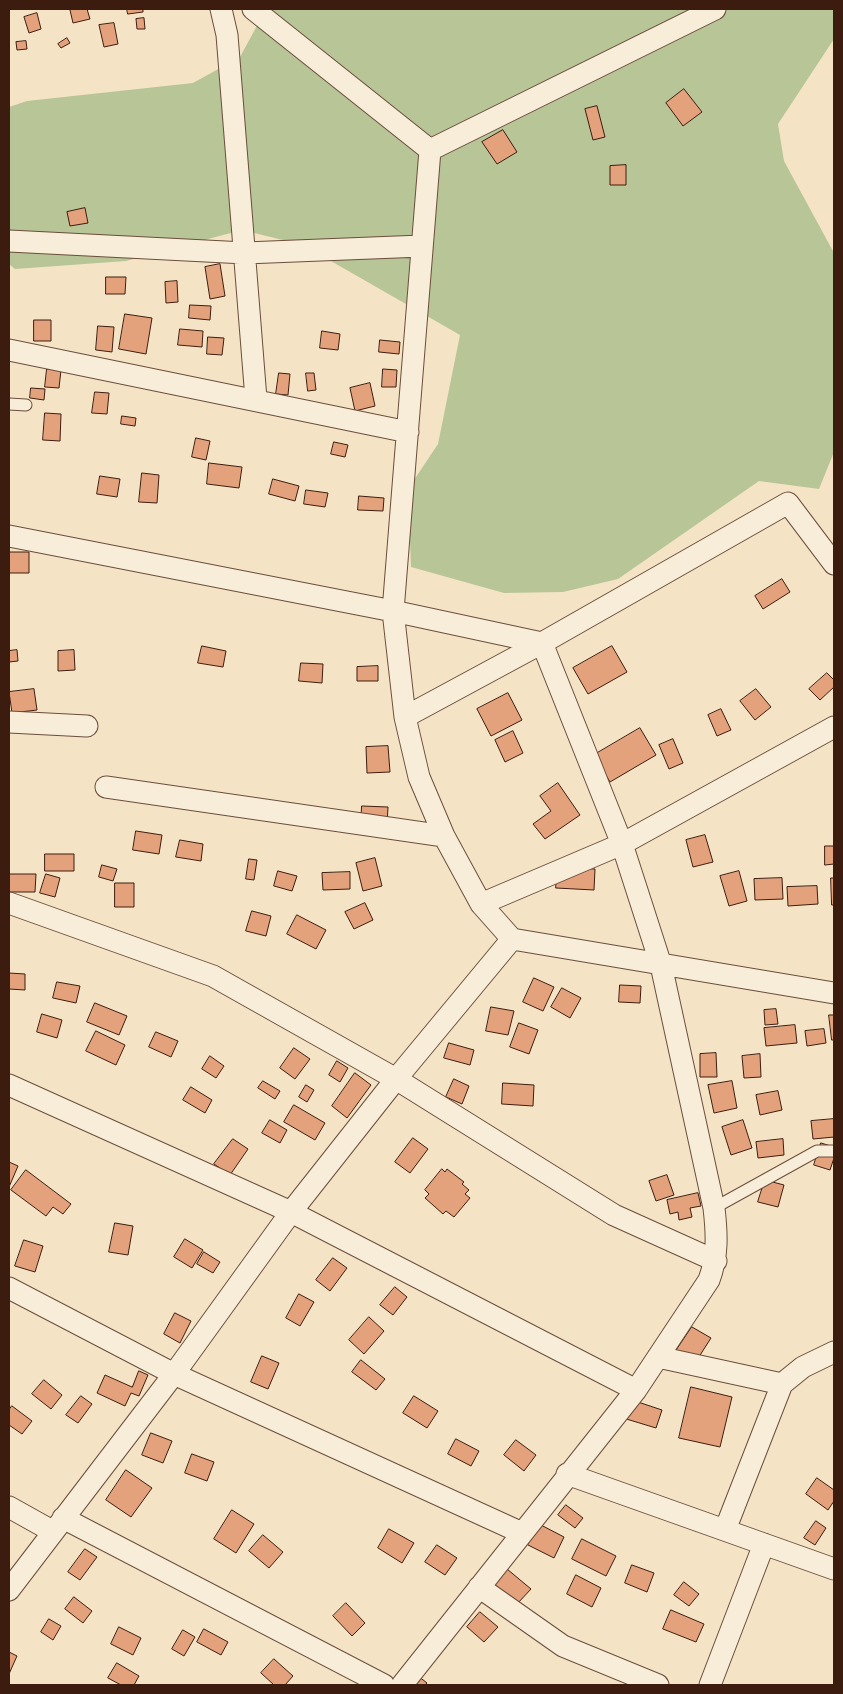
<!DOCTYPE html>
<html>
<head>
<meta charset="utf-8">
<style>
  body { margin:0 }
  #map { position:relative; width:843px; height:1694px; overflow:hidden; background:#f4e4c5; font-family:"IM FELL English",serif }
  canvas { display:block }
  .frame { position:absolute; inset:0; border:10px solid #3d1c10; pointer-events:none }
</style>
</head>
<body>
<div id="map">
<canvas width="843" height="1694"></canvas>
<div class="frame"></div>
</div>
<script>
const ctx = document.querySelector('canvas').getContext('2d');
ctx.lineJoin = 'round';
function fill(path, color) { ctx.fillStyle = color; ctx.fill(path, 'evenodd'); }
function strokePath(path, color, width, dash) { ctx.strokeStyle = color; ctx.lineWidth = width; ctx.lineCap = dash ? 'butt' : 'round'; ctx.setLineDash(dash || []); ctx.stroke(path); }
const green = new Path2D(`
  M 266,9 L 834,9 L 834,39 L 778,124 L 784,161 L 834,253 L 834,452 L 819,489 L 759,481 L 618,579 L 563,592 L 504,593 L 411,567 L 408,489 L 438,444 L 460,335 L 303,245 L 242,230 L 126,261 L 15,269 L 9,264 L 9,107 L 27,101 L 193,83 L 240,57 Z`);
const building = new Path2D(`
  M 87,9 L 90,19 L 73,23 L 70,10 Z
  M 127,9 L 143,9 L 143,12 L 128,14 Z
  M 37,13 L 41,29 L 29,33 L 24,17 Z
  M 144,18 L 145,29 L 137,29 L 136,19 Z
  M 114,23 L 118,44 L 104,47 L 99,25 Z
  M 67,38 L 70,43 L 61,48 L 58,44 Z
  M 26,41 L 27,49 L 17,50 L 16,42 Z
  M 684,89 L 702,112 L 683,126 L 666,103 Z
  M 597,106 L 605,137 L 593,140 L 585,109 Z
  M 503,130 L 517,152 L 497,164 L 482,142 Z
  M 626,165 L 626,185 L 610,185 L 610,166 Z
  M 85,208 L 88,223 L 70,226 L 67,212 Z
  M 220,264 L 225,296 L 210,299 L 205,267 Z
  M 106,277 L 126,277 L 125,294 L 106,294 Z
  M 177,281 L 178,302 L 166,303 L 165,282 Z
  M 190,305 L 211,306 L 210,320 L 189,318 Z
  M 125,314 L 152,318 L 146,354 L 119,349 Z
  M 34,320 L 51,320 L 51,341 L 34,341 Z
  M 98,326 L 114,327 L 112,352 L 96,350 Z
  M 180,329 L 203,331 L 202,347 L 178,345 Z
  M 322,331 L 340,334 L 338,350 L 320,348 Z
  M 208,337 L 224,338 L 222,355 L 207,354 Z
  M 380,340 L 400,342 L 399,354 L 379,352 Z
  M 47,369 L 61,370 L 59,388 L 45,387 Z
  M 383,369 L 397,370 L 396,387 L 382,387 Z
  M 279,373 L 290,374 L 288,395 L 276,394 Z
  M 306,373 L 314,373 L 316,390 L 308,391 Z
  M 370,383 L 375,406 L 355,411 L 350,388 Z
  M 31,388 L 45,389 L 44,400 L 30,398 Z
  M 95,392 L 109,393 L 107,414 L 92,413 Z
  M 45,413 L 61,414 L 60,441 L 43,440 Z
  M 122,416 L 136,418 L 135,426 L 121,424 Z
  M 196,438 L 210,441 L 206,460 L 192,457 Z
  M 334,442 L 348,445 L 345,457 L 331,454 Z
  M 209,463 L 242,467 L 239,488 L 207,484 Z
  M 142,473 L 159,475 L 157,503 L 139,502 Z
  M 100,476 L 120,479 L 117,497 L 97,494 Z
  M 273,479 L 299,486 L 295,501 L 269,494 Z
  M 306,490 L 328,493 L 325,507 L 304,504 Z
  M 359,496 L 384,498 L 383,511 L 358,510 Z
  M 9,552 L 29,552 L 29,573 L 9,573 Z
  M 782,579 L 790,592 L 763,609 L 755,596 Z
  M 202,646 L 226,651 L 223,667 L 198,663 Z
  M 612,646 L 627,672 L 588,694 L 573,668 Z
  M 17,650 L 18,661 L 9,662 L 9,651 Z
  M 74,650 L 75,670 L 58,671 L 58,651 Z
  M 301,663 L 323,664 L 322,683 L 299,681 Z
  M 378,666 L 378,681 L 357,681 L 357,667 Z
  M 827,673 L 834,680 L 834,687 L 820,700 L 809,689 Z
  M 34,689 L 37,710 L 12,713 L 9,692 Z
  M 756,689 L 771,707 L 755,720 L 740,701 Z
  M 508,693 L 522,720 L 491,736 L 477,709 Z
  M 721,709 L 731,730 L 717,736 L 708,715 Z
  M 640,728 L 656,755 L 610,782 L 594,755 Z
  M 513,731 L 523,753 L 505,762 L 495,740 Z
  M 673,739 L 683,763 L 669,769 L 659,745 Z
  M 388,746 L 390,772 L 367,773 L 366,747 Z
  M 558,783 L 580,815 L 545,839 L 533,824 L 551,811 L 540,796 Z
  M 362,806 L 388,807 L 387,825 L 361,824 Z
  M 136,831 L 162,835 L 159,854 L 133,850 Z
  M 705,835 L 713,862 L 693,867 L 686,840 Z
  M 180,840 L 203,844 L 201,861 L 176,857 Z
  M 825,846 L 834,846 L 834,864 L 825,865 Z
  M 45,854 L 74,854 L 74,871 L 45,871 Z
  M 375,858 L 382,886 L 363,891 L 356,863 Z
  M 249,859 L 257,860 L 254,880 L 246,879 Z
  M 102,865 L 117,869 L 113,881 L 99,877 Z
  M 558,867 L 595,869 L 594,890 L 556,888 Z
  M 278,871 L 297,876 L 292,891 L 274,886 Z
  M 739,871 L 747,901 L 729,906 L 720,876 Z
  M 350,872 L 350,889 L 323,890 L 322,873 Z
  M 9,874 L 36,874 L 35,892 L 9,892 Z
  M 46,874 L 60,878 L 55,897 L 40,893 Z
  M 782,878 L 783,899 L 755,900 L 754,879 Z
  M 831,878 L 834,878 L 834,905 L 832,905 Z
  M 115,883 L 134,883 L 134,907 L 115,907 Z
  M 817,886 L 818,904 L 788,906 L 787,887 Z
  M 365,903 L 373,920 L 354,929 L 345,912 Z
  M 252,911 L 271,916 L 266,936 L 246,931 Z
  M 297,915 L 326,930 L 316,949 L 287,934 Z
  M 9,973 L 25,974 L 25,990 L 9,989 Z
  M 534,978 L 554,987 L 543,1011 L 523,1002 Z
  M 57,982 L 80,986 L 76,1003 L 53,998 Z
  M 620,985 L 641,986 L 640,1003 L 619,1002 Z
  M 562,988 L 581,998 L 570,1018 L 551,1007 Z
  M 95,1003 L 127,1016 L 119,1035 L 87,1022 Z
  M 491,1007 L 514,1011 L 508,1035 L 486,1031 Z
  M 776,1009 L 778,1024 L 765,1025 L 764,1010 Z
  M 42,1014 L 62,1020 L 57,1038 L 37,1032 Z
  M 829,1015 L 834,1015 L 834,1040 L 832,1040 Z
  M 519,1023 L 538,1030 L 529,1054 L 510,1047 Z
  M 795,1025 L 797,1043 L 766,1046 L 764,1028 Z
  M 824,1029 L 826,1043 L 807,1046 L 805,1031 Z
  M 96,1031 L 125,1045 L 116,1065 L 86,1051 Z
  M 156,1032 L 178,1041 L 171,1057 L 149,1047 Z
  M 449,1043 L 474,1050 L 470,1065 L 444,1058 Z
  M 294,1048 L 310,1059 L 295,1079 L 280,1068 Z
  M 716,1053 L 717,1077 L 700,1077 L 700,1054 Z
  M 760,1054 L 761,1077 L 744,1078 L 742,1056 Z
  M 210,1056 L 224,1066 L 216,1078 L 202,1069 Z
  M 337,1061 L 348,1068 L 340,1082 L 329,1075 Z
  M 355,1073 L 371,1085 L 347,1118 L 332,1106 Z
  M 454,1079 L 469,1086 L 462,1104 L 446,1097 Z
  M 263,1081 L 280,1091 L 275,1099 L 258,1088 Z
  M 732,1081 L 737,1108 L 714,1113 L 708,1085 Z
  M 503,1083 L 534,1085 L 533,1106 L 502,1104 Z
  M 306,1085 L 314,1090 L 307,1102 L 299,1097 Z
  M 191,1087 L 212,1100 L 205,1113 L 183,1100 Z
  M 778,1091 L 782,1110 L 760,1115 L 756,1095 Z
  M 294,1105 L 325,1123 L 315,1140 L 284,1122 Z
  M 834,1119 L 834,1137 L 813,1139 L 811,1121 Z
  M 270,1120 L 287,1130 L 280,1143 L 262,1133 Z
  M 743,1120 L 752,1148 L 731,1155 L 722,1127 Z
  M 413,1138 L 428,1149 L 410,1173 L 395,1162 Z
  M 233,1139 L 248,1149 L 230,1175 L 214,1164 Z
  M 783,1139 L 784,1155 L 758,1158 L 756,1142 Z
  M 821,1143 L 834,1147 L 834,1158 L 830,1170 L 814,1165 Z
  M 9,1162 L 18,1166 L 9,1187 Z
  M 442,1169 L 445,1172 L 447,1169 L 464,1182 L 462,1184 L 469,1190 L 465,1194 L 470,1198 L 454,1217 L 446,1211 L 443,1214 L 425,1198 L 429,1194 L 425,1190 Z
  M 26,1170 L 71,1204 L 63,1214 L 53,1207 L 46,1216 L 11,1190 Z
  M 667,1175 L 674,1195 L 656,1201 L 649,1181 Z
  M 765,1180 L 784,1185 L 778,1207 L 758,1202 Z
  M 698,1193 L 701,1206 L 690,1208 L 692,1217 L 679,1220 L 678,1212 L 670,1214 L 667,1200 Z
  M 115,1223 L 133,1226 L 128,1255 L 109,1252 Z
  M 185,1239 L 203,1250 L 192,1268 L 174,1257 Z
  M 24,1240 L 43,1246 L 35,1272 L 15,1266 Z
  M 204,1252 L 220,1262 L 213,1273 L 197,1264 Z
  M 333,1258 L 347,1268 L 330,1291 L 316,1280 Z
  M 395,1287 L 407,1297 L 393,1315 L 380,1305 Z
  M 299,1294 L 314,1302 L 300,1326 L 286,1318 Z
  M 175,1313 L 191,1321 L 180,1343 L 164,1334 Z
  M 369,1317 L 384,1331 L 364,1354 L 349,1340 Z
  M 692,1327 L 711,1338 L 695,1363 L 676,1351 Z
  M 262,1356 L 279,1363 L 268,1389 L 251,1382 Z
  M 361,1360 L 385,1379 L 376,1390 L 352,1372 Z
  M 139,1371 L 148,1375 L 139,1396 L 131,1393 L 125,1406 L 97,1393 L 105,1375 L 132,1387 Z
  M 44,1380 L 62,1395 L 51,1409 L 32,1394 Z
  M 691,1387 L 732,1397 L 720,1447 L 679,1438 Z
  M 81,1396 L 92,1404 L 78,1423 L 66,1415 Z
  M 414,1396 L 438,1411 L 427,1428 L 403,1413 Z
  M 629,1399 L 662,1410 L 656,1428 L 623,1418 Z
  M 12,1406 L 32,1421 L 22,1434 L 9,1425 L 9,1410 Z
  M 151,1433 L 172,1441 L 163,1463 L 142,1455 Z
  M 456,1439 L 479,1451 L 471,1466 L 448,1454 Z
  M 516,1440 L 536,1455 L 524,1471 L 504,1455 Z
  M 192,1454 L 214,1462 L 207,1481 L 185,1473 Z
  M 126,1470 L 152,1488 L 131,1517 L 106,1500 Z
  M 817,1478 L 834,1490 L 834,1501 L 828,1510 L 806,1494 Z
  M 566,1505 L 583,1518 L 575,1528 L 558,1515 Z
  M 232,1510 L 254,1524 L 236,1553 L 214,1539 Z
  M 816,1521 L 826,1528 L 815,1545 L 804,1538 Z
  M 539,1524 L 564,1537 L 554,1558 L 528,1545 Z
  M 389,1529 L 414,1543 L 402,1563 L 378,1548 Z
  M 263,1535 L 283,1552 L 269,1568 L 249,1551 Z
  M 582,1539 L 616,1556 L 606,1576 L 572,1559 Z
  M 437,1545 L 457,1558 L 445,1575 L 425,1562 Z
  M 85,1549 L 97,1557 L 80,1580 L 68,1572 Z
  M 632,1565 L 654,1573 L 647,1592 L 625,1583 Z
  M 507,1569 L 531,1589 L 517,1604 L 494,1584 Z
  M 576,1575 L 601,1588 L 592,1607 L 567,1594 Z
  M 684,1582 L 699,1594 L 689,1606 L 674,1595 Z
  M 74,1597 L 92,1611 L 83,1623 L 65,1609 Z
  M 346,1603 L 365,1623 L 352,1636 L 333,1616 Z
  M 671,1610 L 704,1624 L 696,1642 L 663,1629 Z
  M 480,1612 L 498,1627 L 484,1642 L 467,1627 Z
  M 49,1619 L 61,1626 L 53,1640 L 41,1632 Z
  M 119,1627 L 141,1638 L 133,1655 L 111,1644 Z
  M 204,1629 L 228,1642 L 221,1655 L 197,1642 Z
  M 183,1630 L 195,1637 L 184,1656 L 172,1649 Z
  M 9,1652 L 17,1656 L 9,1674 Z
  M 274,1659 L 293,1676 L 285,1685 L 274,1685 L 261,1673 Z
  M 117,1663 L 139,1676 L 134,1685 L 121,1685 L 108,1678 Z
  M 413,1672 L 427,1683 L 425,1685 L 401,1685 Z`);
const service = new Path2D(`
  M 9,404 L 26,405
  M 714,1208 L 817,1151 L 834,1151`);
const minor = new Path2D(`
  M 221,9 L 227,35 L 256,399
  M 253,9 L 430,150 L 393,611 L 405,717 L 419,777 L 444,836 L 481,904 L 512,939 L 834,993
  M 430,150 L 715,9
  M 9,241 L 245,253 L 422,246
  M 9,350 L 408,432
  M 9,536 L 393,611 L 542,643 L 622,844 L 661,965 L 714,1208 C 717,1234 718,1256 709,1280 L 636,1390 L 402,1685
  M 405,717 L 542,643 L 788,503 L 834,564
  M 9,722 L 87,726
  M 106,787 L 444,836
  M 9,903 L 213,976 L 396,1079 L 614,1215 L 716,1261
  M 481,904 L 622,844 L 834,727
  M 9,1085 L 291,1212 L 636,1390
  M 9,1288 L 174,1374 L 522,1533
  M 658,1357 L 782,1384 L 803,1367 L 834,1352
  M 567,1474 L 834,1569
  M 9,1507 L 52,1531
  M 63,1518 L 384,1685
  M 725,1530 L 782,1384
  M 479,1587 L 563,1646 L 658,1685
  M 9,1590 L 174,1374 L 291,1212 L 396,1079 L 512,939
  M 710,1685 L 764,1544`);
fill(green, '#b8c597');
fill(building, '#e3a27c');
strokePath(building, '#3d1c10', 1);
strokePath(service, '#6b4e3d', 13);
strokePath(minor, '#6b4e3d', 23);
strokePath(service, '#f8edd9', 11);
strokePath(minor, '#f8edd9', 21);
</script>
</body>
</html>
